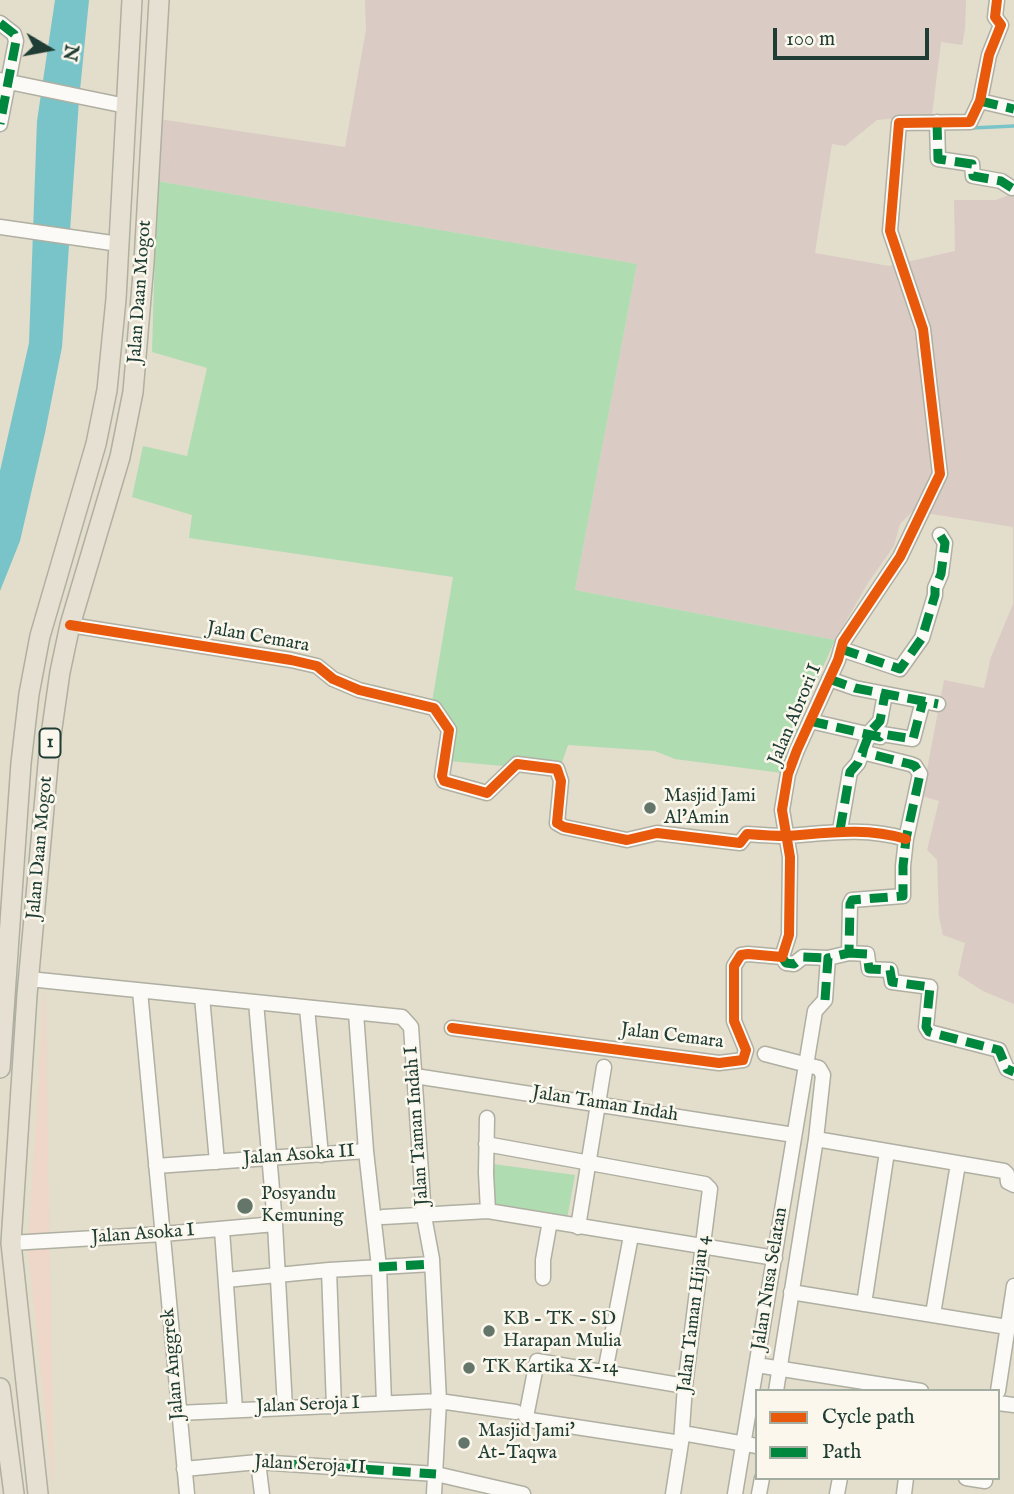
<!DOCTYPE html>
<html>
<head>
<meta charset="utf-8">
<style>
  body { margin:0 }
  #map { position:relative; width:1014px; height:1494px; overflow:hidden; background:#e3ddcb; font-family:"IM FELL English",serif }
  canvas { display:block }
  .legend { position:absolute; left:755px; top:1389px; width:245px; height:91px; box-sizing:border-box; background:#fbf7ec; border:2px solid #a3ada2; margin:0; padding:9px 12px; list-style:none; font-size:21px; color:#1f3d34 }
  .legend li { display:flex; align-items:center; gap:14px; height:35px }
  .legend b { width:35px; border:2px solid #a3ada2 }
  .north { position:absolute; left:14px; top:14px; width:70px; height:70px; -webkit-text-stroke:5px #fbf7ec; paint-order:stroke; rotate:100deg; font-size:19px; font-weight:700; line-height:28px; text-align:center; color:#1f3d34 }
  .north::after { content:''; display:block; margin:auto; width:24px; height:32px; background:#1f3d34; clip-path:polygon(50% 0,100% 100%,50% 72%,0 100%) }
  .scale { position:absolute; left:773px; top:28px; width:156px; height:32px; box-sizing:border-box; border:4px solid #1f3d34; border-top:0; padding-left:9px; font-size:21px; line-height:24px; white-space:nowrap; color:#1f3d34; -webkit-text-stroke:5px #fbf7ec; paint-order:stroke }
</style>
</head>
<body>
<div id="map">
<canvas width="1014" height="1494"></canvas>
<ul class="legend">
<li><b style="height:9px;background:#e8590c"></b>Cycle path</li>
<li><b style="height:9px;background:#00873e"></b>Path</li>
</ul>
<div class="north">N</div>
<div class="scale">100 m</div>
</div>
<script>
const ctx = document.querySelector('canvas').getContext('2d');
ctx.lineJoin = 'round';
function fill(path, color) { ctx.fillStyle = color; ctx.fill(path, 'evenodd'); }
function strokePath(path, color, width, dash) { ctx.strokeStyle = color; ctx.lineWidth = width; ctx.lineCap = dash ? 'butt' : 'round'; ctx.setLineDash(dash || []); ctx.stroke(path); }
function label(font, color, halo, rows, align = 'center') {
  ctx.font = font + ' "IM FELL English",serif'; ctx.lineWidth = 5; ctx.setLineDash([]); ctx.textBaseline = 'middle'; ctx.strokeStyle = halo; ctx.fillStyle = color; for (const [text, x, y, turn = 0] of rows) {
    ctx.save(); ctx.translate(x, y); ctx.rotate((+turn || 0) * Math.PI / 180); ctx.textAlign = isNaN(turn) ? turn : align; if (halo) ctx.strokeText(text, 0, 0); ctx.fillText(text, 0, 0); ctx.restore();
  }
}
const built = new Path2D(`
  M 45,978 L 54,1494 L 28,1249 Z`);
const industrial = new Path2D(`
  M 365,0 L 966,0 L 965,29 L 962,45 L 941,42 L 932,115 L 877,120 L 845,146 L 832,144 L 815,253 L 889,266 L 955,251 L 954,200 L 996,200 L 1014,193 L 1014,1004 L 983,991 L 958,975 L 965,943 L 943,935 L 939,917 L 937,860 L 927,850 L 939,801 L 922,796 L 944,680 L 984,688 L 991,657 L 1013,604 L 1013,527 L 913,511 L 900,524 L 894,546 L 868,583 L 835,640 L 575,590 L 637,264 L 157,181 L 159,119 L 345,147 L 366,30 Z`);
const green = new Path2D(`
  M 157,181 L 637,264 L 575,590 L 835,640 L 808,701 L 782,773 L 675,759 L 655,751 L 568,745 L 559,771 L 448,761 L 451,727 L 432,702 L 453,577 L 189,538 L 192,515 L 132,497 L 143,446 L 187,456 L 207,368 L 152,352 Z
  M 493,1164 L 575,1175 L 567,1219 L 494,1207 Z`);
const water = new Path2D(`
  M 55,0 L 89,0 L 79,100 L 62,347 L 45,433 L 20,541 L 0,591 L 0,471 L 29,343 L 37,121 Z`);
const stream = new Path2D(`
  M 972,128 L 1014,126`);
const minor = new Path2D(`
  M 0,23 L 14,34 L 16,41 L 0,124
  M 0,80 L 126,106
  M 980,101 L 1014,109
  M 937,122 L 938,159 L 972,164 L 973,176 L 1001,181 L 1012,188
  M 0,227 L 119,244
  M 70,625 L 291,660 L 317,666 L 333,679 L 359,690 L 434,708 L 449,730 L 442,776 L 444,781 L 487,793 L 517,764 L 557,769 L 561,781 L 557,823 L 564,827 L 627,840 L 657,833 L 740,843 L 747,834 C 760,835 773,836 786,836 C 828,833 864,827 906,839
  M 841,649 L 900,669 L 922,638 L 935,595 L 935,588 L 941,574 L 945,543 L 940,535
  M 829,679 L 855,688 L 938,704
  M 810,721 L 880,737 L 882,734 L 913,739 L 923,701
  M 840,830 L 850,772 L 858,763 L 870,732 L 880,721 L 885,694
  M 849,953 L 867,954 L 869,969 L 890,970 L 892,982 L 930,987 L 926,1027 L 929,1032 L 999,1050 L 1007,1069 L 1014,1072
  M 782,957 L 786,963 L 794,964 L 803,957 L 828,958
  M 29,979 L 402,1017 L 411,1027 L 424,1216 L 432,1259 L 439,1401 L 434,1494
  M 140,991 L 187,1494
  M 202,997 L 217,1162
  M 256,1002 L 275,1224 L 285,1408
  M 307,1008 L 321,1155
  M 356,1013 L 366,1151
  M 452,1028 L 719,1063 L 743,1060 L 746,1050 L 734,1021 L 734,966 L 741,955 L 748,954 L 782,957 L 789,935 L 790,857 L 782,810 L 788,774 L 797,750 L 838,660 L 843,642 L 900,557 L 940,474 L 923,329 L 890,231 L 899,123 L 970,122 L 980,101 L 989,55 L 1001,25 L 995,17 L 997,0
  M 765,1054 L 819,1068 L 823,1075 L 816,1139 L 776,1391
  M 415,1076 L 794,1135
  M 487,1118 L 486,1173 L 488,1211
  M 816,1139 L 1004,1171 L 1007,1174 L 1008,1182 L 1014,1185
  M 486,1144 L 705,1184 L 710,1189 L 685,1386 L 681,1443 L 673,1494
  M 156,1166 L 366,1151 L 379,1267 L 384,1403
  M 383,1217 L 488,1211 L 775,1258
  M 578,1227 L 604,1067
  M 222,1230 L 235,1409
  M 11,1243 L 163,1234 L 275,1224
  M 329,1270 L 334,1407
  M 543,1278 L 543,1260 L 550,1221
  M 226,1280 L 329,1270 L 432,1264
  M 791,1292 L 1007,1327
  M 864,1304 L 887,1152
  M 933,1314 L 958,1164
  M 757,1365 L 921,1391
  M 605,1372 L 631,1236
  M 998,1391 L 1014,1286
  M 998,1403 L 1014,1405
  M 178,1413 L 439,1401 L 516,1412
  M 682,1433 L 757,1446
  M 681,1443 L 530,1420 L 526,1417 L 537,1361 L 685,1386
  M 258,1462 L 262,1494
  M 184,1469 L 258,1462 L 436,1474 L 523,1494
  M 966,1478 L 985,1481
  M 735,1494 L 815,1011 L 825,1000 L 828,958 L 849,953 L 850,904 L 852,900 L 903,896 L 903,866 L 906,839 L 920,774 L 915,766 L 910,764 L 862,752
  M 759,1494 L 762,1478
  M 837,1494 L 840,1478
  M 904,1494 L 906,1478`);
const highway = new Path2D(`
  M 0,1068 L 21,763 L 29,694 L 40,636 L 96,444 L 107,390 L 116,299 L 132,0
  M 0,1388 L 14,1494
  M 38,1494 L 11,1243 L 27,995 L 50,742 L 60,672 L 70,625 L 120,457 L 133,392 L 144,262 L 159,0`);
const quiet = new Path2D(`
  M 0,23 L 14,34 L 16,41 L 0,124
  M 980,101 L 1014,109
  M 937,122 L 938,159 L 972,164 L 973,176 L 1001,181 L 1012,188
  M 841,649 L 900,669 L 922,638 L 935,595 L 935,588 L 941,574 L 945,543 L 940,535
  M 829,679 L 855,688 L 938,704
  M 810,721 L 880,737 L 882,734 L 913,739 L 923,701
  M 840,830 L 850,772 L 858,763 L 870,732 L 880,721 L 885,694
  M 849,953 L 867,954 L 869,969 L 890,970 L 892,982 L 930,987 L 926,1027 L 929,1032 L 999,1050 L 1007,1069 L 1014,1072
  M 782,957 L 786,963 L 794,964 L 803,957 L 828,958
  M 825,1000 L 828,958 L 849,953 L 850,904 L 852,900 L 903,896 L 903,866 L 906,839 L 920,774 L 915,766 L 910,764 L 862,752
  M 379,1267 L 432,1264
  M 258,1462 L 436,1474`);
const cycleway = new Path2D(`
  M 70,625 L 291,660 L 317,666 L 333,679 L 359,690 L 434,708 L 449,730 L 442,776 L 444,781 L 487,793 L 517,764 L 557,769 L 561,781 L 557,823 L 564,827 L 627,840 L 657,833 L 740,843 L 747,834 C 760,835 773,836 786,836 C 828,833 864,827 906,839
  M 452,1028 L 719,1063 L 743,1060 L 746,1050 L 734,1021 L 734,966 L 741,955 L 748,954 L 782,957 L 789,935 L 790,857 L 782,810 L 788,774 L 797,750 L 838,660 L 843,642 L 900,557 L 940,474 L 923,329 L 890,231 L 899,123 L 970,122 L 980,101 L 989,55 L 1001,25 L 995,17 L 997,0`);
const markers = [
  [650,808,7,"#647569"],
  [245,1206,9,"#647569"],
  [489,1331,7,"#647569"],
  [469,1368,7,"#647569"],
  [464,1443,7,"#647569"]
];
const shields = [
  [50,743,21]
];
const shieldNames = [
  ["1",50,743]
];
const streetNames = [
  ["Jalan Daan Mogot",141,292,-86],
  ["Jalan Cemara",258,638,10],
  ["Jalan Abrori I",796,715,-67],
  ["Jalan Daan Mogot",41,848,-85],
  ["Jalan Cemara",672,1037,7],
  ["Jalan Taman Indah",605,1105,9],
  ["Jalan Taman Indah I",418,1126,-94],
  ["Jalan Asoka II",299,1156,-4],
  ["Jalan Asoka I",143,1235,-4],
  ["Jalan Nusa Selatan",771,1279,-81],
  ["Jalan Taman Hijau 4",695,1314,-83],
  ["Jalan Anggrek",174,1364,-95],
  ["Jalan Seroja I",308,1406,-2],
  ["Jalan Seroja II",310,1466,3]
];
const poiNames = [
  ["Masjid Jami",664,797],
  ["Al'Amin",664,819],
  ["Posyandu",261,1195],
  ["Kemuning",261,1217],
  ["KB - TK - SD",503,1320],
  ["Harapan Mulia",503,1342],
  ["TK Kartika X-14",483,1368],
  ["Masjid Jami'",478,1432],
  ["At-Taqwa",478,1454]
];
fill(built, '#eed6c8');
fill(industrial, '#daccc4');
fill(green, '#b0dcb2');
fill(water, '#79c4c8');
strokePath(stream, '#79c4c8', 3.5);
strokePath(minor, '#afafa2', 17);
strokePath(highway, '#afafa2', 22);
strokePath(minor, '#fbfaf7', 14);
strokePath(highway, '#e6e0d3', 19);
strokePath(quiet, '#00873e', 9, [18, 9]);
strokePath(cycleway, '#e8590c', 10);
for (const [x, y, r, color] of markers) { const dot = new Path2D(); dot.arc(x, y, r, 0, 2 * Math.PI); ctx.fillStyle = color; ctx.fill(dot); strokePath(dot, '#fbf7ec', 2.5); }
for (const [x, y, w] of shields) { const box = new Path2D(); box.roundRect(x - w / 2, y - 14.5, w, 29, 5); ctx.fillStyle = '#fbf7ec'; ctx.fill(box); strokePath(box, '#1f3d34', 2); }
label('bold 18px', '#1f3d34', null, shieldNames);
label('19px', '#1f3d34', '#fbf7ec', streetNames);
label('19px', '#1f3d34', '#fbf7ec', poiNames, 'left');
</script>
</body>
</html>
